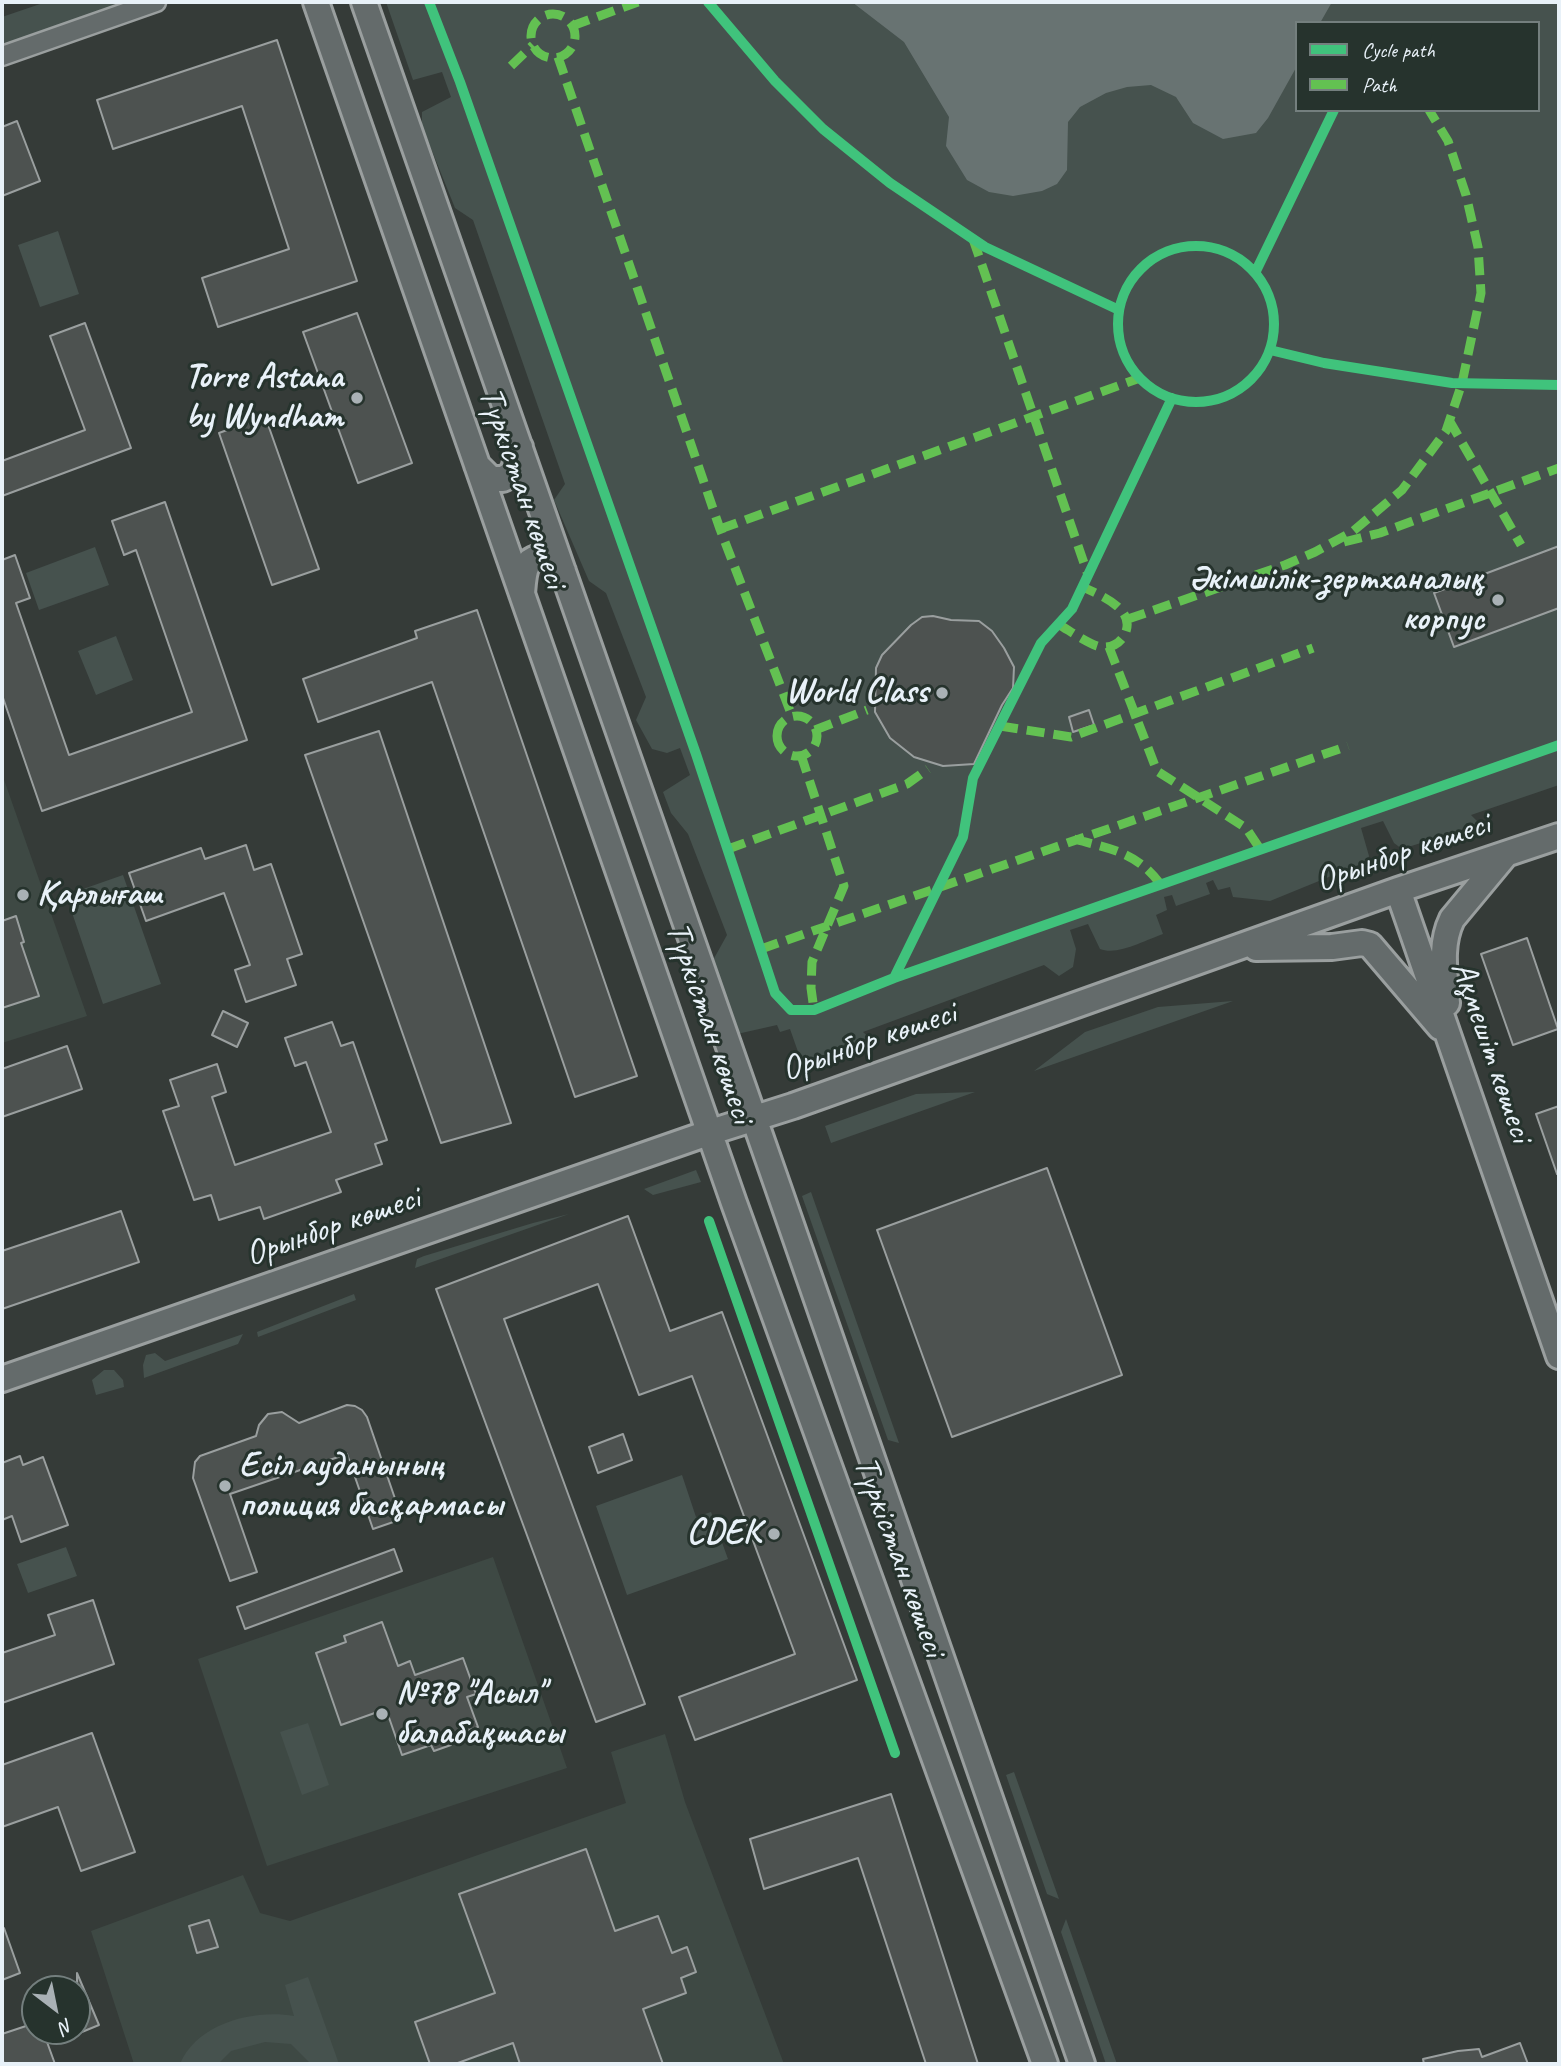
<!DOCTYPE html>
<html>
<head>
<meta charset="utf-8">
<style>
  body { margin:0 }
  #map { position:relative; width:1561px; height:2066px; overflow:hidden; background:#353b38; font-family:Caveat,sans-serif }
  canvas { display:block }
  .frame { position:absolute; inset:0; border:4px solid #e8f1f8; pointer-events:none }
  .legend { position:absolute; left:1295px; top:21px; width:245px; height:91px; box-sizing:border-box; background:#26332d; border:2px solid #747f7e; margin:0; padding:9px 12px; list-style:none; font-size:21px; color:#e8f1f8 }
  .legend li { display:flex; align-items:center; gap:14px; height:35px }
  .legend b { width:35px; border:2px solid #747f7e }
  .north { position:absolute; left:21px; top:1975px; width:70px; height:70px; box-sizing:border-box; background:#26332d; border:2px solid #747f7e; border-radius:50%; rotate:148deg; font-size:19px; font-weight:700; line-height:28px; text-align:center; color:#e8f1f8 }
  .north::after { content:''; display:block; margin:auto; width:24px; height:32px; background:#a9b1b5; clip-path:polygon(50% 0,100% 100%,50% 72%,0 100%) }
</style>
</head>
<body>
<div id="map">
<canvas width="1561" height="2066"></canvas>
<div class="frame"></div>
<ul class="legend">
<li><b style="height:9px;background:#40c37c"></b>Cycle path</li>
<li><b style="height:9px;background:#63c152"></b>Path</li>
</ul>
<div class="north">N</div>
</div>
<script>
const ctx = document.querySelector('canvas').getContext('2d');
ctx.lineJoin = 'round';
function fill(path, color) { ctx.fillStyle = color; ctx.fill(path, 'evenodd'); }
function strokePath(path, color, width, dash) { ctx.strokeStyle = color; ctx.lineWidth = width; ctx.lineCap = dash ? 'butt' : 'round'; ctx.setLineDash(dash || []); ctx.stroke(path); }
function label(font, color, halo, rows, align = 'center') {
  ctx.font = font + ' Caveat,sans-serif'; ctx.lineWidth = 6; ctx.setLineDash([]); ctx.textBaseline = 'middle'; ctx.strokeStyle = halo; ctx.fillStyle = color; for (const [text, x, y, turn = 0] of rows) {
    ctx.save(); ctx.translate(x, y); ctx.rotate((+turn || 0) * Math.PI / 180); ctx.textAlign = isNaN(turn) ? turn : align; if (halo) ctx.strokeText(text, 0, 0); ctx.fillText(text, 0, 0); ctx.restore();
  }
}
const built = new Path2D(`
  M 2,774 L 87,1016 L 2,1043 Z
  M 493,1557 L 567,1768 L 267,1866 L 198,1659 Z
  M 665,1734 L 685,1802 L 784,2064 L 134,2064 L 91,1931 L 243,1875 L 260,1913 L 290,1921 L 626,1803 L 611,1752 Z`);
const green = new Path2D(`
  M 46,2 L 136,2 L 2,45 L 2,17 Z
  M 386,2 L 1559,2 L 1559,785 L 1471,815 L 1480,824 L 1402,849 L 1394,843 L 1383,821 L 1361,828 L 1369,856 L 1368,861 L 1270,901 L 1233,897 L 1230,887 L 1218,890 L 1213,880 L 1206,883 L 1210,894 L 1176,906 L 1172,895 L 1164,897 L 1167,910 L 1156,915 L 1163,934 C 1145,940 1118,956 1100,949 L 1088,924 L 1070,930 L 1076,949 L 1073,967 L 1059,976 L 1044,965 L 863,1032 L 876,1044 L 803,1066 L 790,1029 L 780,1032 L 777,1025 L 737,1034 L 712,962 L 727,935 L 688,834 L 671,813 L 663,792 L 690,775 L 680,748 L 667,753 L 652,749 L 636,720 L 646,697 L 606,593 L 589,581 L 554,500 L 565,484 L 473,220 L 455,208 L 422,126 L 422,112 L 451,97 L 442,72 L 413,80 ZM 1297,23 L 1538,23 L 1538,110 L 1297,110 Z
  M 58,231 L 79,294 L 40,307 L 18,245 Z
  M 95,547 L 109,585 L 39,610 L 26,573 Z
  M 116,636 L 133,680 L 96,695 L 78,651 Z
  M 123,875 L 161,984 L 103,1004 L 66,895 Z
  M 1233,1001 L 1034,1071 L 1085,1032 L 1158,1007 Z
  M 975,1092 L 831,1143 L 825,1126 L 916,1094 Z
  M 696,1170 L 701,1182 L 653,1195 L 644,1189 Z
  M 811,1192 L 899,1443 L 888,1440 L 802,1196 Z
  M 569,1214 L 415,1268 L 417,1259 L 424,1256 L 533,1223 Z
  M 354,1294 L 356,1300 L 258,1337 L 257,1332 Z
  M 243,1334 L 238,1344 L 144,1378 L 143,1365 L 146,1355 L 155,1353 L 165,1361 Z
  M 104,1370 L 114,1370 L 123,1380 L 124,1387 L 96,1395 L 92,1380 Z
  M 682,1475 L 696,1517 L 711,1512 L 728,1559 L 627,1595 L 596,1506 Z
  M 66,1547 L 77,1576 L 28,1593 L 17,1564 Z
  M 308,1723 L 329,1785 L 302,1795 L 280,1732 Z
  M 1014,1772 L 1059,1899 L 1047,1894 L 1006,1775 Z
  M 1066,1919 L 1117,2064 L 1106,2064 L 1061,1932 Z
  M 308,1977 L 339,2064 L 311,2064 L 291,2044 L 265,2042 L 231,2051 L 218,2064 L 180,2064 C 197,2023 254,2009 294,2016 L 285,1985 Z`);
const water = new Path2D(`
  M 852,2 L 1332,2 L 1320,23 L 1297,23 L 1297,66 L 1268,118 L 1256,133 L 1223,139 L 1193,123 L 1176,97 L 1151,85 L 1127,87 L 1106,93 L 1080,107 L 1068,122 L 1067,170 L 1057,184 L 1042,191 L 1013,196 L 989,192 L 967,180 L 946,146 L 949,117 L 904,42 Z`);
const building = new Path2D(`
  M 277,40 L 357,281 L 218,327 L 202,278 L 289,249 L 242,106 L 113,149 L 97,100 Z
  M 17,121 L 40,181 L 2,196 L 2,127 Z
  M 357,313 L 412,463 L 358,483 L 303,332 Z
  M 85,323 L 131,448 L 2,496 L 2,461 L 85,430 L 50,336 Z
  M 265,416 L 319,569 L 272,585 L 219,433 Z
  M 165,502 L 247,740 L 42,811 L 2,695 L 2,560 L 15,555 L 30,598 L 16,603 L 69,755 L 192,712 L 136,550 L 124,555 L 112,521 Z
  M 1559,546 L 1559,608 L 1454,647 L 1434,593 Z
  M 477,610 L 637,1076 L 575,1097 L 432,682 L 318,722 L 303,679 L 417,638 L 415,631 Z
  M 933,616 L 951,620 L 979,621 L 992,631 L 1004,648 L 1014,667 L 1013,688 L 1002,705 L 974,764 L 943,766 L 914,757 L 890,738 L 875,712 L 876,668 L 882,655 L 911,625 L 922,617 Z
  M 1089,710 L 1094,725 L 1073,732 L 1069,717 Z
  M 379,731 L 511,1123 L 441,1143 L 305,755 Z
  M 246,845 L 254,870 L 271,864 L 302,954 L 287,959 L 296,985 L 246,1002 L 235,970 L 250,965 L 224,893 L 146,921 L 129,873 L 201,848 L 205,859 Z
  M 16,916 L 24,942 L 21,943 L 39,996 L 2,1008 L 2,921 Z
  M 1527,938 L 1558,1029 L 1513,1045 L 1481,954 Z
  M 223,1011 L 248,1023 L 237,1047 L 212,1035 Z
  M 332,1022 L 341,1046 L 353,1042 L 387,1140 L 375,1144 L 382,1164 L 336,1180 L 341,1192 L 264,1219 L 260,1207 L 219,1220 L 211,1195 L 194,1200 L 163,1111 L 179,1106 L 170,1080 L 217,1064 L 226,1092 L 212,1097 L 235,1165 L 331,1132 L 306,1062 L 295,1066 L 285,1038 Z
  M 67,1046 L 82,1089 L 2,1117 L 2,1069 Z
  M 1559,1106 L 1559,1173 L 1557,1174 L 1536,1114 Z
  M 1047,1168 L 1122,1375 L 952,1437 L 877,1230 Z
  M 121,1211 L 139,1262 L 2,1309 L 2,1251 Z
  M 628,1216 L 670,1331 L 722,1312 L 857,1680 L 695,1740 L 679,1697 L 795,1654 L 692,1376 L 639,1395 L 598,1284 L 504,1319 L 645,1704 L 596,1722 L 436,1289 Z
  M 347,1405 L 355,1406 L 362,1410 L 367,1417 L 402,1519 L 373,1529 L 347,1454 L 230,1494 L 257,1572 L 230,1581 L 193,1478 L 195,1462 L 200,1456 L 256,1436 L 259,1425 L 268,1414 L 282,1412 L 299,1423 Z
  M 623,1434 L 632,1460 L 598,1473 L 589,1447 Z
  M 20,1456 L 23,1465 L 43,1457 L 68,1525 L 21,1542 L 12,1516 L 2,1520 L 2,1463 Z
  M 394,1549 L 402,1571 L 245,1629 L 237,1607 Z
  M 93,1600 L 114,1664 L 2,1703 L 2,1653 L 55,1635 L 48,1615 Z
  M 382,1622 L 398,1666 L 410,1661 L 415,1675 L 463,1658 L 476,1694 L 467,1697 L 478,1727 L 449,1738 L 451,1745 L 434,1751 L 431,1745 L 402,1755 L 386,1709 L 341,1725 L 316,1653 L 346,1642 L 344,1636 Z
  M 92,1733 L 135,1852 L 81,1871 L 58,1807 L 2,1827 L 2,1765 Z
  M 891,1794 L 978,2064 L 926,2064 L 858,1858 L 764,1889 L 750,1839 Z
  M 586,1849 L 615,1931 L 658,1916 L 672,1953 L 687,1947 L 696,1972 L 681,1978 L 686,1993 L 643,2009 L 663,2064 L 520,2064 L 513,2043 L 455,2064 L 430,2064 L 415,2022 L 495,1993 L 459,1894 Z
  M 209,1920 L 218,1947 L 197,1953 L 189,1926 Z
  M 2,1928 L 4,1928 L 20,1973 L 2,1980 Z
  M 77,1973 L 99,2025 L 77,2034 Z
  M 35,2023 L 35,2031 L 43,2031 L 55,2064 L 4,2064 L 2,2057 L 2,2034 Z
  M 1520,2043 L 1528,2064 L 1424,2064 L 1423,2059 L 1458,2051 L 1479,2049 L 1482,2057 Z`);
const street = new Path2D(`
  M 2,56 L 156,2`);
const secondary = new Path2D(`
  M 316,2 L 734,1203 L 1045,2064
  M 364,2 L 778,1187 L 1082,2064
  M 477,465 L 491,479 L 503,479 L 513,473 L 520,447
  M 522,594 C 524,569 524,552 554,559 L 563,571
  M 1398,890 L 1559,1356
  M 1256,948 L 1332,947 L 1362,943 L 1370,945 L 1440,1027
  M 1447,1003 C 1445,974 1439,946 1452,919 L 1506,854
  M 2,1379 L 711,1132 L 793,1106 L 1398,890 L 1559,836`);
const quiet = new Path2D(`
  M531 36a22 22 0 1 1 44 0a22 22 0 1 1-44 0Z
  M 572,26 L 638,2
  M 558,57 L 720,529 L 792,716
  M 511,66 L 533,45
  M 973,239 L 1088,575
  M 1449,420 L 1521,545
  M 720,529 L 1140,378
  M 1344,542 L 1380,533 L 1559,468
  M 1128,619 L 1285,565 L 1315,552 L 1352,532 L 1402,490 L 1446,431 L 1462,383 L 1481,293 L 1478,247 L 1466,195 L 1448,141 L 1429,110
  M 1058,624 C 1070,631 1084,641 1097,646 C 1119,653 1137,627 1121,610 C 1111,599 1095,593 1083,587
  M 1109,647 L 1157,771 L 1246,828 L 1260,849
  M777 736a20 20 0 1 1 40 0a20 20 0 1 1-40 0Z
  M 1000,726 L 1071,737 L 1313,648
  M 815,730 L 867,710
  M 801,755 L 844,886 L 812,962 L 811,988 L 814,1010
  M 1074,839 C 1111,849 1137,852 1161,885
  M 728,849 L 907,784 L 928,769
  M 761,949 L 1348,746`);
const cycleway = new Path2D(`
  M 429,2 L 460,82 L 696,754 L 775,993 L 791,1010 L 814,1010 L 894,978 L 1559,745
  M 708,2 L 775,81 L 823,129 L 890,183 L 985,247 L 1119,310
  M1118 324a78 78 0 1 1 156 0a78 78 0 1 1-156 0Z
  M 1255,273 L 1334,110
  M 1270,350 L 1324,363 L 1452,383 L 1559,385
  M 894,978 L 963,837 L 973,778 L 1041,643 L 1072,609 L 1172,398
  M 709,1221 L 895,1753`);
const markers = [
  [357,398,7,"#a9b1b5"],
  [1498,600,7,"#a9b1b5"],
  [942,693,7,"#a9b1b5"],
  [23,895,7,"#a9b1b5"],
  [225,1486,7,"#a9b1b5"],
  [774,1534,7,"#a9b1b5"],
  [382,1714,7,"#a9b1b5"]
];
const poiNames = [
  ["Torre Astana",343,378],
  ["by Wyndham",343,418],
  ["Әкімшілік-зертханалық",1484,580],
  ["корпус",1484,620],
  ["World Class",928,693],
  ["Қарлығаш",37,895,"left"],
  ["Есіл ауданының",239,1466,"left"],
  ["полиция басқармасы",239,1506,"left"],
  ["CDEK",760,1534],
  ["№78 \"Асыл\"",396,1694,"left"],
  ["балабақшасы",396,1734,"left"]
];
const streetNames = [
  ["Түркістан көшесі",522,488,71],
  ["Орынбор көшесі",1403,853,-19],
  ["Түркістан көшесі",709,1023,71],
  ["Орынбор көшесі",869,1042,-19],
  ["Ақмешіт көшесі",1491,1052,71],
  ["Орынбор көшесі",333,1227,-19],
  ["Түркістан көшесі",899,1557,70]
];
fill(built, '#3e4944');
fill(green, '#46524e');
fill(water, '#687372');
fill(building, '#4d5250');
strokePath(building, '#9a9f9f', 2);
strokePath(street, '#9a9f9f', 23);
strokePath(secondary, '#9a9f9f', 30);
strokePath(street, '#646b6b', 18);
strokePath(secondary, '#646b6b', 24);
strokePath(quiet, '#63c152', 9, [18, 9]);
strokePath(cycleway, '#40c37c', 10);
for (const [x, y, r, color] of markers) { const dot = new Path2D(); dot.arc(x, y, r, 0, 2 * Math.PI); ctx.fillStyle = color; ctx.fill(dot); strokePath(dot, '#26332d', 2.5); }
label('bold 35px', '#e8f1f8', '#26332d', poiNames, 'right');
label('35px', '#e8f1f8', '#26332d', streetNames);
</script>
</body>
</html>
